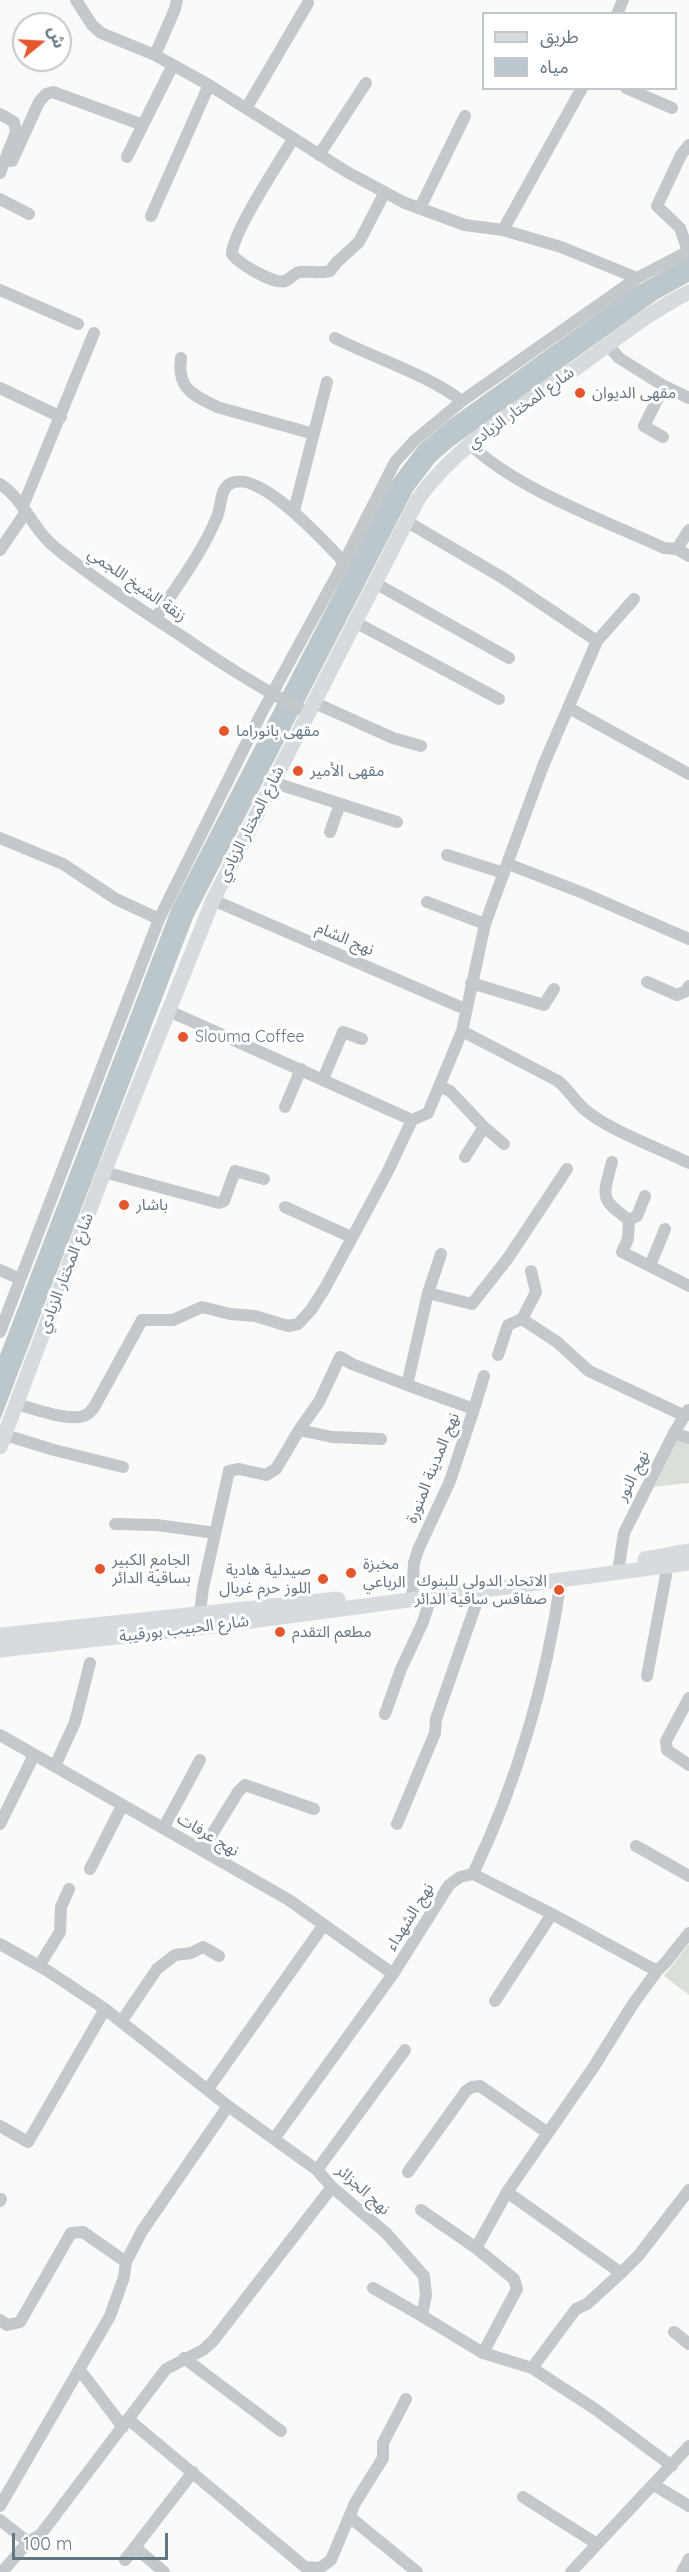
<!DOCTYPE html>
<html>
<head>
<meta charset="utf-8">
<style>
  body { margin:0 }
  #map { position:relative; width:689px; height:2572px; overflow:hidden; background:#fafaf8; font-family:Quicksand,"Noto Sans Arabic",sans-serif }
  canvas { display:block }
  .legend { position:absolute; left:482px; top:12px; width:195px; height:78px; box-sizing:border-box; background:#fff; border:2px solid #c1c8cd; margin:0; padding:8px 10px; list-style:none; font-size:18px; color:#657683 }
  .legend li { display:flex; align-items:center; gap:12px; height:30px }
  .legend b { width:30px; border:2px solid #c1c8cd }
  .north { position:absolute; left:12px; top:12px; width:60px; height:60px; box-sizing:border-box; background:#fff; border:2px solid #c1c8cd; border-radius:50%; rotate:72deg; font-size:16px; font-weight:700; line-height:24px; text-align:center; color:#657683 }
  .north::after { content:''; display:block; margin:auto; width:21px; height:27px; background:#e4572e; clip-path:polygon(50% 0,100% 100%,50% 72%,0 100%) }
  .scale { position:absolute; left:12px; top:2533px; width:156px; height:27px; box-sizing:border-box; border:3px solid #657683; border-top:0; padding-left:8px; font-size:18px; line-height:21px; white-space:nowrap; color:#657683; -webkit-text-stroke:4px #fff; paint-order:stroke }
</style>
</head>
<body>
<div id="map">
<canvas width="689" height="2572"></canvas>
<ul class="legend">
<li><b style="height:8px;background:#d6dbdf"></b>طريق</li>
<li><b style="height:16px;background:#bbc7cb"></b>مياه</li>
</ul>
<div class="north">ش</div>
<div class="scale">100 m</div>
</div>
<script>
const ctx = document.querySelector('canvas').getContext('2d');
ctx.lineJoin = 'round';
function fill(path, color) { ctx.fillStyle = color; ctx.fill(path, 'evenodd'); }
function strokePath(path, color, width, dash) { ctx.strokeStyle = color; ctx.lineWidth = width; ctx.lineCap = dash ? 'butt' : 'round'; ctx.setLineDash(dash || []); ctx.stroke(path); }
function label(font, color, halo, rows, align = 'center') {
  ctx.font = font + ' Quicksand,"Noto Sans Arabic",sans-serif'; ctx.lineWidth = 6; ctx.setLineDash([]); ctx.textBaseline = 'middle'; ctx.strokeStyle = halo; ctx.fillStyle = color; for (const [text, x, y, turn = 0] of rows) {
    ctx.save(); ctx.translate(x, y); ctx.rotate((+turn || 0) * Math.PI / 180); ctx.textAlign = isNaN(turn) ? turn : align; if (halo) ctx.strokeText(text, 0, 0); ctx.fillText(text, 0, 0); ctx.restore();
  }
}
const green = new Path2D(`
  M 676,1439 L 689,1443 L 689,1483 L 651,1487 Z
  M 689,1944 L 689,1995 L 664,1976 Z`);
const water = new Path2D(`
  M 689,257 L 689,282 L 658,299 L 452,447 L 435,462 L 413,491 L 193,918 L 0,1420 L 0,1355 L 172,907 L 392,481 L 419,445 L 449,420 L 631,289 Z`);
const minor = new Path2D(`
  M 76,0 L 92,25 L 101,33 L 155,55 L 209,85 L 347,172 L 405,203 L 465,225 L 503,230 L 561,247 L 637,278
  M 617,14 L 623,0
  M 155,55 L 175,9 L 177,0
  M 626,88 L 672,108
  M 247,107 L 308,3
  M 0,114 L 14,122 L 16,132 L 0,173
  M 293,139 C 280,161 232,233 232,254 C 238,263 274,285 285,281 C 291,279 294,272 301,272 C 311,271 320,274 330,271 L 337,262 L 359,242 L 385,192
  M 319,155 L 366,83
  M 127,157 L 173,65
  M 12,161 L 39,102 L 46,94 L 53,92 L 143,125
  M 0,199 L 29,214
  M 420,208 L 465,116
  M 151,216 L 209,85
  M 503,230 L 582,88
  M 688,251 L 680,228 L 657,206 L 681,155 L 689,145
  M 0,290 L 78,324
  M 335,338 C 376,359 426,374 462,401
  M 608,345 L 619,358 L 664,386 L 644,426 L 663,437
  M 181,358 C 177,389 192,394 217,407 L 314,434
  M 664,386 L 689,398
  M 0,388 L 61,417
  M 471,445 C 518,490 604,520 664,548 L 677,549 L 689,530
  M 0,484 C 25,500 33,531 57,549 C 96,580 138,608 180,635 C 222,664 264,691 309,713
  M 23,506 L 94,333
  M 294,511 L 327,382
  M 406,521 L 503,578 L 597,641
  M 677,549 L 689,556
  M 0,550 L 26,512
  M 375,583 L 509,658
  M 155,619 C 177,586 202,553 217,517 C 221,508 220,493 227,486 C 254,461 327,545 344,562
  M 355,622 L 499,699
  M 315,703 L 393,738 L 421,746
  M 569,708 L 689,774
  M 272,782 L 397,822
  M 330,832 L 340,804
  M 0,838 L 63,864 L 116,899 L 159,919
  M 447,855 L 504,873
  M 508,864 L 583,893 L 689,939
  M 213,900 L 465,1009
  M 427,902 L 485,924
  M 647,982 L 677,995 L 686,991 L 689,986
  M 471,983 L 544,1005 L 554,989
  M 169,1011 L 412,1120 L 428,1113 L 462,1031 L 485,924 L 543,766 L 597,641 L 634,599
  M 462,1031 L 558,1081 C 569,1090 574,1100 584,1109 C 608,1130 659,1148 689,1163
  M 323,1079 L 343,1032 L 362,1039
  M 439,1086 L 450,1091 L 484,1127 L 504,1144
  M 285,1107 L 301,1069
  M 465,1157 L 484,1127
  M 612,1162 C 603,1197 599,1198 629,1220 L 628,1239 L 622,1252 L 689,1286
  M 104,1172 L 219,1203 L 224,1201 L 235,1171 L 264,1179
  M 285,1207 L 351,1237
  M 629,1220 L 637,1216 L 645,1196
  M 650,1266 L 665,1229
  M 0,1270 L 20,1279
  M 531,1271 L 536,1292 L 522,1319 L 557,1342 L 589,1371 L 685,1416
  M 428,1293 L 441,1254
  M 0,1332 L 159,919 L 260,716 L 344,562 L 395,462 L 414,441 L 462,401 L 637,278 L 689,251
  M 498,1355 L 508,1325 L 522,1319
  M 16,1404 C 32,1408 72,1423 86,1415 C 92,1412 95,1406 98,1400 L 142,1320 L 173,1320 L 202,1307 L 230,1314 L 255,1316 L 288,1326 L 298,1324 L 311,1310 L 325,1288 L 388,1171 L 412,1120
  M 474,1409 L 484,1376
  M 299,1430 L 332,1437 L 381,1439
  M 674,1433 L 689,1438
  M 5,1435 L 54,1450 L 123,1467
  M 115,1524 L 157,1525 L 215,1533
  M 618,1572 L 624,1533 L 674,1433 L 688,1410
  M 412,1599 L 414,1563 L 418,1550 L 450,1481 L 474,1409 L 407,1385 L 428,1293 L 472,1304 L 508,1258 L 567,1169
  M 199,1621 L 203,1588 L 229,1471 L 239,1469 L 266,1475 L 276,1469 L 299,1430 L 319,1402 L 340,1357 L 352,1364 L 407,1385
  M 647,1676 L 666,1575 L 664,1566
  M 689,1698 L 666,1741 L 667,1750 L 689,1765
  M 385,1714 L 401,1669 L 423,1622 L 431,1597
  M 0,1735 L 289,1900 L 393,1974
  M 55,1766 L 75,1722 L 90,1663
  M 0,1824 L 34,1755
  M 397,1824 L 435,1733 L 436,1719 L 481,1590
  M 164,1827 L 200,1760
  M 636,1846 L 689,1876
  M 203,1849 L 238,1792 L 245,1785 L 314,1809
  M 90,1869 L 122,1806
  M 473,1874 C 518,1780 546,1683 561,1580
  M 0,1944 L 48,1971 L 105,2009 L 228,2106 L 317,2170 L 332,2187 L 386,2233 L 424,2276 L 426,2295 L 422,2316 L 483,2353 L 532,2368 L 595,2409 L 672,2466
  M 39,1966 L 60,1932 L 61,1907 L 69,1889
  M 657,1971 L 633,2004 L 593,2068 L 507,2192 L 621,2273 L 639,2255 L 689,2190
  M 495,2001 L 552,1914
  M 121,2022 L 157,1969 L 175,1955 L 191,1953 L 203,1947 L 219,1956
  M 208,2089 L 323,1926
  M 0,2126 L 28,2142 L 105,2009
  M 274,2139 L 393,1974 L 449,1885 L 460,1877 L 473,1874 L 552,1914 L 657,1971 L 666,1962 L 689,1933
  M 317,2170 L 405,2050
  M 408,2172 L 466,2091 L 472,2087 L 480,2086 L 548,2133
  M 0,2201 L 1,2199
  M 421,2210 L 476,2248
  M 373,2288 L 422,2316
  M 0,2320 L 7,2325 L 20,2322 L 71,2233 L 83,2232 L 126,2262
  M 674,2332 L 689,2344
  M 483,2353 L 517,2289 L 514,2279 L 476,2248 L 507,2192
  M 184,2358 L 281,2431
  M 532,2368 L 576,2309 L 587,2304 L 621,2273
  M 79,2369 L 123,2427
  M 128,2419 L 305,2567 L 320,2568 L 331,2560 L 355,2503 L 383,2458 L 383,2443 L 406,2399
  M 654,2485 L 689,2506
  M 523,2497 L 597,2544
  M 0,2506 L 110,2316 L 124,2277 L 126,2262 L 142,2231 L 228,2106
  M 351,2518 L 417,2572
  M 0,2520 L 28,2542
  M 136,2548 L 164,2572
  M 125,2560 L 193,2472
  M 2,2572 L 28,2542 L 41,2534 L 166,2369 L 203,2350 L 213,2341 L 332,2187
  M 571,2572 L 689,2446
  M 682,2572 L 689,2559`);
const major = new Path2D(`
  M 0,1447 L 104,1172 L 213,900 L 418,499 C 456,445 518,409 572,371 C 610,344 647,313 689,292
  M 645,1559 L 689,1551
  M 0,1635 L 338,1599
  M 0,1650 L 198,1628 L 689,1563`);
const markers = [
  [580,393,6,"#e4572e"],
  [224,731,6,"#e4572e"],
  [298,771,6,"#e4572e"],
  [183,1037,6,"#e4572e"],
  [124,1205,6,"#e4572e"],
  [100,1569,6,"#e4572e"],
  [351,1573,6,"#e4572e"],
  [323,1579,6,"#e4572e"],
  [559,1590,6,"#e4572e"],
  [280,1632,6,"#e4572e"]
];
const poiNames = [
  ["مقهى الديوان",592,393],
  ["مقهى بانوراما",236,731],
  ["مقهى الأمير",310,771],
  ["Slouma Coffee",195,1037],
  ["باشار",136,1205],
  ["الجامع الكبير",112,1560],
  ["بساقية الدائر",112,1578],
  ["مخبزة",363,1564],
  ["الرباعي",363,1582],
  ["صيدلية هادية",311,1570,"right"],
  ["اللوز حرم غربال",311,1588,"right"],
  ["الاتحاد الدولي للبنوك",547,1581,"right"],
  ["صفاقس ساقية الدائر",547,1599,"right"],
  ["مطعم التقدم",292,1632]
];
const streetNames = [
  ["شارع المختار الزيادي",521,408,-36],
  ["زنقة الشيخ اللجمي",137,585,35],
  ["شارع المختار الزيادي",251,824,-63],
  ["نهج الشام",345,939,23],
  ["شارع المختار الزيادي",66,1273,-69],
  ["نهج المدينة المنورة",433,1468,-68],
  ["نهج النور",633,1476,-63],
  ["شارع الحبيب بورقيبة",184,1629,-7],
  ["نهج عرفات",208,1835,31],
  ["نهج الشهداء",410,1917,-58],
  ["نهج الجزائر",363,2190,42]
];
fill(green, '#dadfd7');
fill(water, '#bbc7cb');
strokePath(minor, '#c3c8cc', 12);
strokePath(major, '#d6dbdf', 15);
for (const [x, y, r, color] of markers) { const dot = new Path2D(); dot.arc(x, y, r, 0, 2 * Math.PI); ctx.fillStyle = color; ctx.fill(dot); strokePath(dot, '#fff', 2); }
label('16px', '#657683', '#fff', poiNames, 'left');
label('16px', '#657683', '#fff', streetNames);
</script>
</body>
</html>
